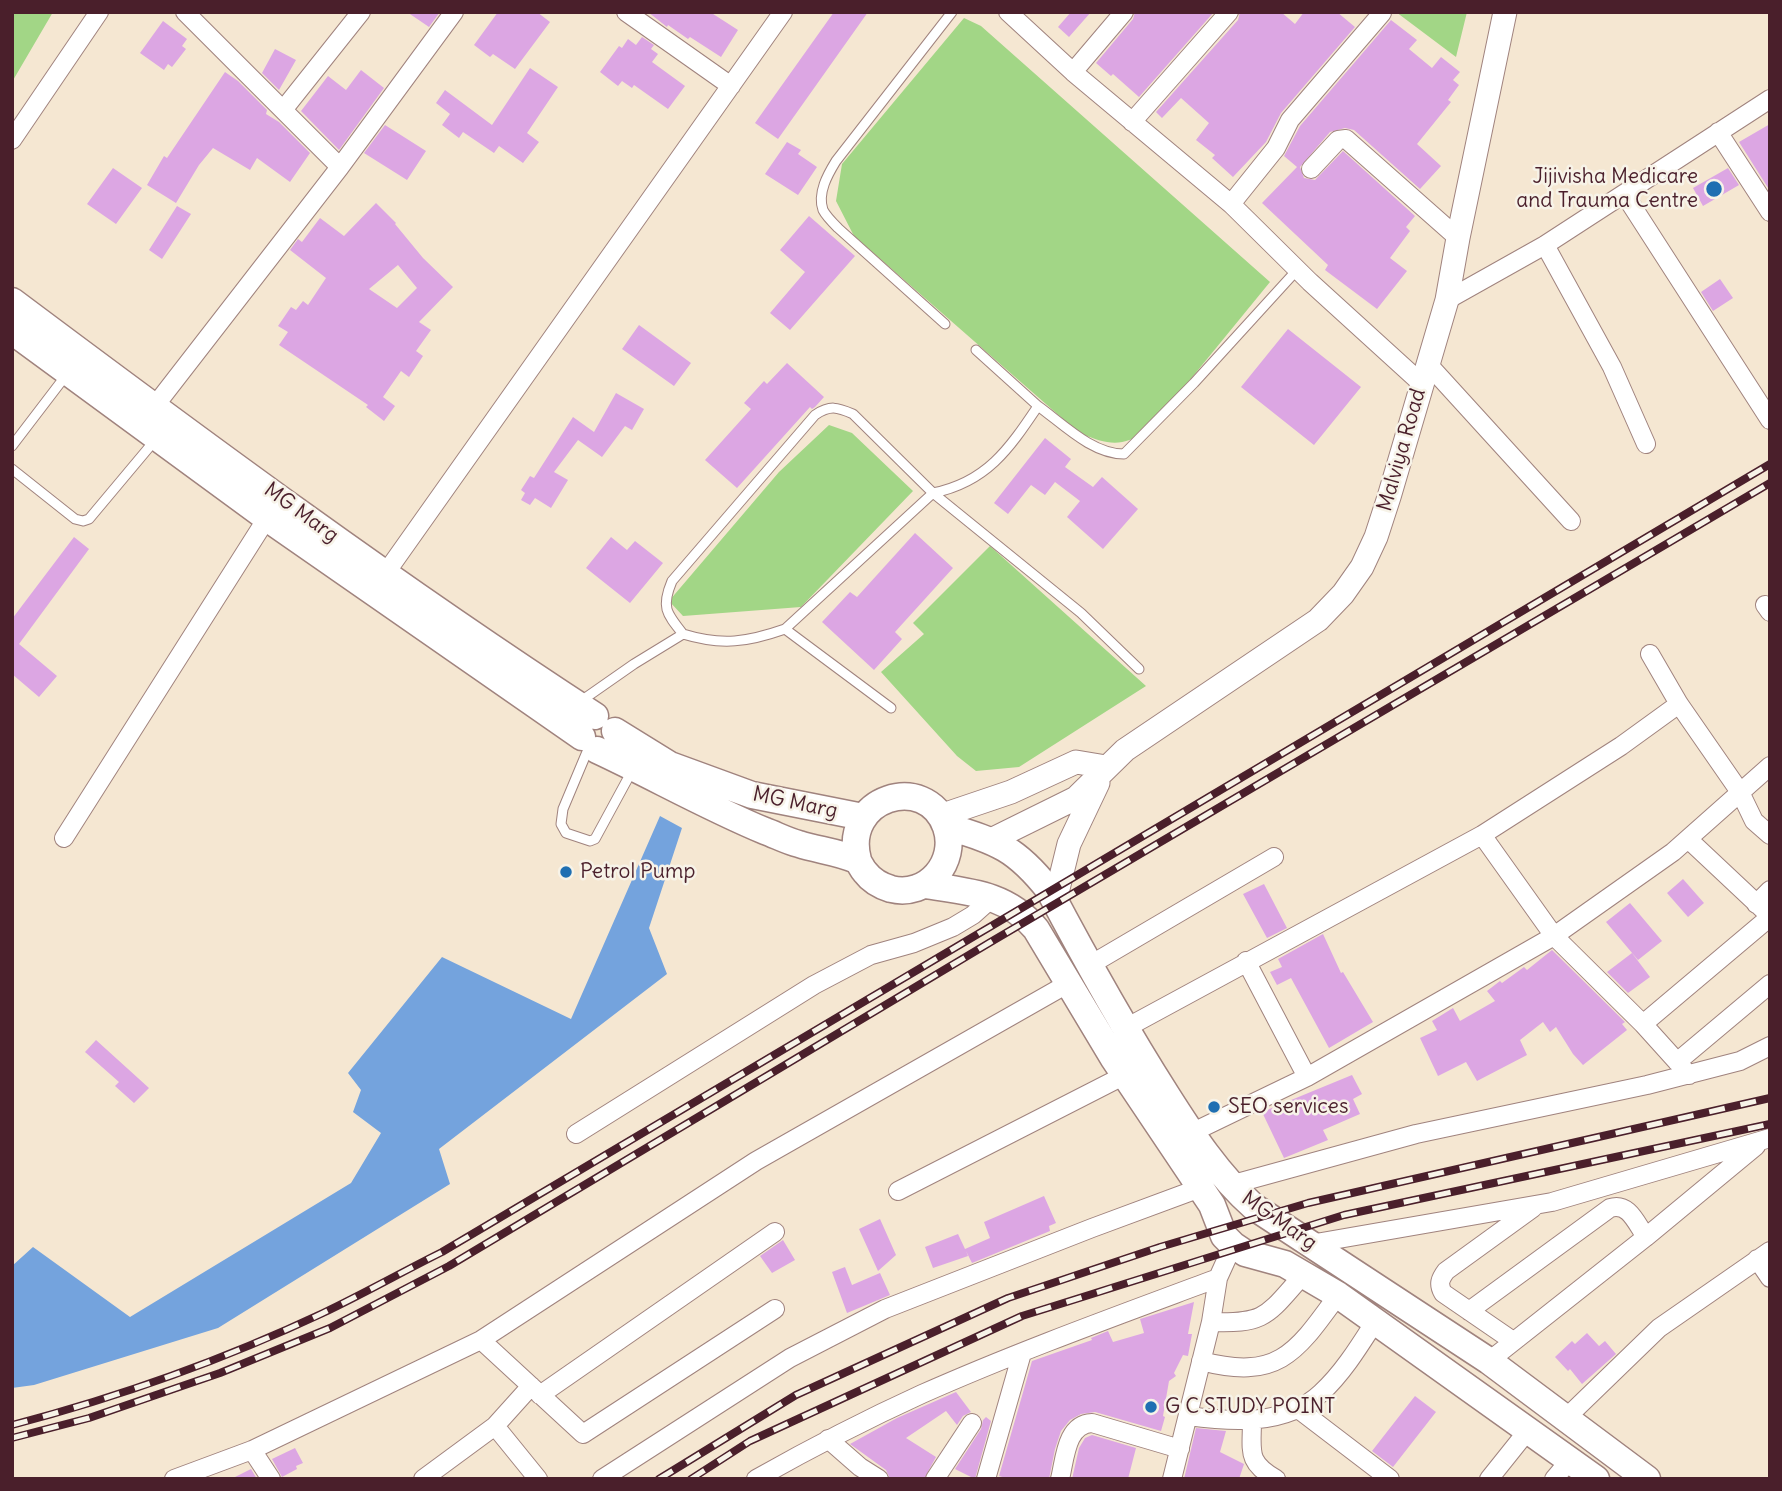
<!DOCTYPE html>
<html>
<head>
<meta charset="utf-8">
<style>
  body { margin:0 }
  #map { position:relative; width:1782px; height:1491px; overflow:hidden; background:#f5e7d2; font-family:Delius,sans-serif }
  canvas { display:block }
  .frame { position:absolute; inset:0; border:14px solid #4a1f2b; pointer-events:none }
</style>
</head>
<body>
<div id="map">
<canvas width="1782" height="1491"></canvas>
<div class="frame"></div>
</div>
<script>
const ctx = document.querySelector('canvas').getContext('2d');
ctx.lineJoin = 'round';
function fill(path, color) { ctx.fillStyle = color; ctx.fill(path, 'evenodd'); }
function strokePath(path, color, width, dash) { ctx.strokeStyle = color; ctx.lineWidth = width; ctx.lineCap = dash ? 'butt' : 'round'; ctx.setLineDash(dash || []); ctx.stroke(path); }
function label(font, color, halo, rows, align = 'center') {
  ctx.font = font + ' Delius,sans-serif'; ctx.lineWidth = 5; ctx.setLineDash([]); ctx.textBaseline = 'middle'; ctx.strokeStyle = halo; ctx.fillStyle = color; for (const [text, x, y, turn = 0] of rows) {
    ctx.save(); ctx.translate(x, y); ctx.rotate((+turn || 0) * Math.PI / 180); ctx.textAlign = isNaN(turn) ? turn : align; if (halo) ctx.strokeText(text, 0, 0); ctx.fillText(text, 0, 0); ctx.restore();
  }
}
const green = new Path2D(`
  M 12,12 L 53,12 L 12,82 Z
  M 1396,12 L 1467,12 L 1456,57 Z
  M 964,18 L 981,26 L 1270,282 L 1149,430 C 1120,448 1110,445 1079,433 L 854,236 L 836,201 L 842,164 Z
  M 829,425 L 852,433 L 913,491 L 801,607 L 683,616 L 669,601 L 779,472 Z
  M 990,546 L 1146,686 L 1019,767 L 976,771 L 957,756 L 881,672 L 924,634 L 913,623 Z`);
const water = new Path2D(`
  M 660,816 L 682,828 L 649,928 L 667,974 L 439,1149 L 450,1184 L 218,1328 L 34,1385 L 12,1388 L 12,1266 L 33,1247 L 130,1317 L 351,1183 L 381,1133 L 353,1112 L 361,1090 L 348,1073 L 442,957 L 571,1019 Z`);
const building = new Path2D(`
  M 407,12 L 440,12 L 429,27 Z
  M 498,12 L 537,12 L 550,22 L 515,69 L 493,54 L 490,57 L 474,45 Z
  M 648,12 L 710,12 L 738,30 L 721,57 L 690,37 L 688,39 L 668,25 L 667,27 Z
  M 834,12 L 868,12 L 778,139 L 755,123 Z
  M 1071,12 L 1091,12 L 1069,37 L 1058,27 Z
  M 1135,12 L 1214,12 L 1139,97 L 1113,74 L 1111,76 L 1096,63 L 1133,19 Z
  M 1240,12 L 1281,12 L 1295,24 L 1304,12 L 1337,12 L 1355,27 L 1281,113 L 1266,142 L 1233,177 L 1212,158 L 1215,155 L 1196,140 L 1209,123 L 1181,98 L 1162,118 L 1156,112 L 1238,20 Z
  M 1391,20 L 1417,40 L 1409,49 L 1432,68 L 1441,57 L 1460,72 L 1453,80 L 1459,85 L 1448,100 L 1451,102 L 1417,144 L 1441,166 L 1420,189 L 1354,130 L 1345,128 L 1330,132 L 1300,167 L 1304,178 L 1315,180 L 1343,151 L 1415,216 L 1406,227 L 1410,231 L 1390,258 L 1407,271 L 1377,309 L 1325,270 L 1328,265 L 1262,203 L 1297,167 L 1284,156 L 1300,126 Z
  M 163,21 L 187,39 L 182,46 L 186,49 L 172,67 L 168,64 L 164,70 L 140,53 Z
  M 642,37 L 654,45 L 651,49 L 658,54 L 652,62 L 685,86 L 668,109 L 634,85 L 632,88 L 622,81 L 618,86 L 600,72 L 619,46 L 622,48 L 628,39 L 636,45 Z
  M 275,49 L 296,60 L 279,90 L 262,73 Z
  M 530,68 L 558,87 L 527,133 L 539,142 L 523,163 L 499,146 L 494,153 L 463,132 L 459,138 L 442,125 L 450,114 L 436,103 L 445,90 L 492,125 Z
  M 361,70 L 384,88 L 339,150 L 301,111 L 328,76 L 346,90 Z
  M 225,72 L 238,81 L 267,110 L 266,114 L 279,122 L 310,153 L 290,182 L 257,158 L 250,170 L 213,148 L 199,165 L 176,203 L 147,185 L 164,156 L 167,158 Z
  M 1770,124 L 1770,191 L 1739,142 Z
  M 385,125 L 426,151 L 407,180 L 364,153 Z
  M 787,142 L 801,150 L 798,154 L 817,167 L 798,195 L 765,174 Z
  M 113,168 L 142,188 L 116,224 L 87,204 Z
  M 1728,168 L 1739,185 L 1703,206 L 1693,188 Z
  M 376,203 L 396,223 L 395,224 L 423,258 L 453,287 L 419,322 L 431,330 L 416,351 L 423,356 L 409,377 L 401,371 L 383,397 L 395,406 L 384,421 L 366,407 L 368,405 L 279,345 L 288,332 L 278,326 L 291,307 L 296,310 L 303,301 L 308,305 L 326,278 L 290,250 L 298,239 L 302,242 L 320,218 L 344,236 ZM 398,265 L 417,288 L 397,308 L 369,289 Z
  M 177,206 L 191,214 L 162,259 L 149,250 Z
  M 809,216 L 855,256 L 790,330 L 770,313 L 805,272 L 780,250 Z
  M 1720,279 L 1733,298 L 1713,311 L 1701,292 Z
  M 639,325 L 691,363 L 674,386 L 622,349 Z
  M 1288,329 L 1361,387 L 1314,445 L 1241,387 Z
  M 787,363 L 824,397 L 815,407 L 812,409 L 810,407 L 737,488 L 705,460 L 751,409 L 744,403 L 764,381 L 767,384 Z
  M 616,393 L 644,409 L 632,430 L 625,426 L 602,457 L 578,440 L 554,472 L 568,480 L 551,508 L 535,498 L 530,505 L 521,500 L 525,493 L 521,490 L 530,476 L 534,478 L 573,417 L 594,432 Z
  M 1045,438 L 1071,459 L 1065,467 L 1093,487 L 1102,477 L 1138,509 L 1103,549 L 1067,517 L 1080,501 L 1055,482 L 1045,495 L 1031,485 L 1008,514 L 994,503 Z
  M 915,533 L 953,568 L 895,632 L 902,639 L 874,670 L 822,622 L 850,592 L 857,597 Z
  M 74,537 L 89,549 L 19,644 L 57,676 L 39,697 L 12,674 L 12,619 Z
  M 611,537 L 627,550 L 635,541 L 663,563 L 630,603 L 586,568 Z
  M 1683,879 L 1704,903 L 1688,917 L 1667,893 Z
  M 1264,884 L 1287,928 L 1267,938 L 1243,894 Z
  M 1630,903 L 1662,941 L 1638,960 L 1606,922 Z
  M 1323,934 L 1341,973 L 1343,972 L 1373,1022 L 1329,1048 L 1291,978 L 1277,985 L 1270,972 L 1282,967 L 1278,959 Z
  M 1552,950 L 1625,1022 L 1622,1024 L 1627,1030 L 1583,1065 L 1573,1054 L 1556,1027 L 1550,1032 L 1543,1022 L 1520,1040 L 1527,1055 L 1477,1081 L 1466,1062 L 1438,1076 L 1420,1038 L 1437,1030 L 1432,1021 L 1453,1008 L 1460,1021 L 1495,1001 L 1487,991 L 1500,981 L 1502,983 L 1524,967 L 1527,970 Z
  M 1632,953 L 1650,977 L 1628,993 L 1607,972 Z
  M 96,1040 L 149,1088 L 134,1103 L 115,1086 L 119,1082 L 85,1052 Z
  M 1352,1075 L 1362,1094 L 1353,1099 L 1360,1114 L 1323,1130 L 1328,1140 L 1284,1158 L 1262,1112 Z
  M 1044,1196 L 1056,1223 L 1049,1226 L 1050,1231 L 972,1263 L 966,1251 L 968,1256 L 933,1268 L 925,1247 L 958,1234 L 965,1249 L 990,1238 L 984,1222 Z
  M 880,1219 L 896,1255 L 878,1271 L 859,1229 Z
  M 783,1240 L 795,1260 L 772,1273 L 760,1256 Z
  M 845,1267 L 852,1285 L 880,1273 L 890,1295 L 847,1313 L 832,1272 Z
  M 1194,1302 L 1188,1334 L 1192,1334 L 1188,1356 L 1183,1355 L 1174,1373 L 1176,1376 L 1169,1381 L 1163,1416 L 1165,1417 L 1161,1431 L 1095,1412 L 1081,1414 L 1070,1420 L 1061,1431 L 1055,1449 L 1049,1479 L 1009,1479 L 999,1476 L 1032,1361 L 1092,1340 L 1091,1338 L 1108,1331 L 1113,1342 L 1144,1333 L 1140,1319 Z
  M 1587,1333 L 1599,1346 L 1605,1341 L 1616,1354 L 1582,1384 L 1570,1369 L 1568,1371 L 1555,1357 L 1572,1341 L 1575,1344 Z
  M 956,1392 L 971,1412 L 963,1416 L 957,1425 L 946,1411 L 906,1438 L 936,1457 L 924,1479 L 890,1479 L 886,1470 L 850,1444 L 897,1418 Z
  M 1415,1396 L 1436,1412 L 1393,1467 L 1372,1451 Z
  M 986,1417 L 991,1421 L 975,1479 L 955,1469 L 981,1429 L 983,1420 Z
  M 1196,1428 L 1226,1431 L 1220,1452 L 1244,1464 L 1239,1479 L 1184,1479 Z
  M 1092,1435 L 1136,1448 L 1128,1479 L 1072,1479 L 1079,1448 L 1085,1438 Z
  M 295,1448 L 303,1463 L 296,1466 L 297,1469 L 282,1477 L 272,1459 Z
  M 251,1469 L 257,1479 L 231,1479 Z`);
const service = new Path2D(`
  M 945,324 L 838,228 C 833,223 826,216 823,210 C 817,193 828,174 836,161 L 952,12
  M 1038,406 C 1063,424 1092,454 1124,454 L 1194,383 L 1297,270
  M 12,446 L 67,374
  M 12,469 L 75,519 L 83,521 L 89,519 L 156,439
  M 933,493 L 1081,613 L 1139,669
  M 933,493 C 987,482 1009,449 1038,406 L 976,350
  M 683,634 C 666,613 661,607 672,581 L 815,415 C 830,405 837,407 853,414 L 933,493 L 785,629
  M 581,701 L 634,664 L 683,634 C 722,646 748,642 785,629 L 891,708
  M 589,747 L 563,809 L 561,824 L 566,833 L 590,841 L 595,839 L 633,769`);
const minor = new Path2D(`
  M 185,12 L 340,167
  M 626,12 L 731,86
  M 1008,12 L 1073,72 L 1231,204 L 1310,282 L 1421,383
  M 1073,72 L 1124,12
  M 283,110 L 361,12
  M 1132,122 L 1229,12
  M 1718,132 L 1770,212
  M 12,140 L 99,12
  M 1311,169 L 1338,140 L 1346,139 L 1458,238
  M 1625,195 L 1770,420
  M 1231,204 L 1276,148 L 1290,120 L 1382,13
  M 1545,245 L 1612,367 L 1646,444
  M 1447,300 L 1545,245 L 1770,99
  M 1427,363 L 1571,521
  M 154,407 L 340,167 L 454,12
  M 385,574 L 783,12
  M 1765,605 L 1770,612
  M 1650,654 L 1679,704 L 1740,792 L 1754,821 L 1770,835
  M 1482,835 L 1554,936 L 1643,1024
  M 64,838 L 267,518
  M 1688,839 L 1770,916
  M 1756,904 L 1770,890
  M 1246,961 L 1307,1077
  M 1090,965 L 1274,857
  M 1124,1029 L 1482,835 L 1621,746 L 1679,704
  M 1677,1062 L 1770,984
  M 1689,1075 L 1643,1024 L 1770,917
  M 1191,1133 L 1307,1077 L 1554,936 L 1673,852 L 1770,766
  M 576,1134 L 814,985 L 871,955 L 914,943 L 953,927 L 973,915 L 992,898
  M 1230,1185 L 1416,1134 L 1647,1085 L 1740,1061 L 1770,1046
  M 898,1191 L 1125,1075
  M 1310,1244 L 1552,1202 L 1770,1138
  M 1757,1259 L 1770,1278
  M 1469,1311 L 1610,1208 C 1629,1202 1636,1223 1646,1237
  M 1211,1322 C 1267,1324 1267,1315 1303,1275
  M 481,1340 L 583,1434 L 775,1309
  M 1513,1341 L 1443,1293 C 1438,1284 1440,1279 1446,1271 L 1533,1208
  M 1201,1361 C 1278,1381 1296,1353 1338,1295
  M 1489,1361 L 1646,1237 L 1756,1146
  M 540,1395 L 775,1232
  M 1297,1408 L 1390,1479
  M 1188,1416 C 1232,1422 1286,1426 1321,1393 C 1343,1373 1360,1345 1376,1320
  M 1565,1419 L 1659,1328 L 1770,1251
  M 1252,1420 C 1252,1451 1246,1462 1276,1479
  M 495,1426 L 538,1479
  M 828,1439 L 860,1467 L 879,1479
  M 252,1450 L 271,1479
  M 174,1479 L 252,1450 L 481,1340 L 756,1161 L 1069,983
  M 423,1479 L 495,1426 L 531,1386
  M 602,1479 L 790,1358 L 885,1309 L 1092,1228 L 1200,1188
  M 756,1479 C 811,1448 865,1420 922,1394 C 1019,1351 1119,1315 1218,1278
  M 935,1479 L 972,1423
  M 986,1479 L 1022,1353
  M 1060,1479 C 1065,1459 1066,1424 1092,1423 L 1180,1449
  M 1172,1479 L 1211,1322 L 1218,1278 L 1233,1245
  M 1489,1479 L 1529,1429
  M 1554,1479 L 1570,1460`);
const tertiary = new Path2D(`
  M 940,816 L 1011,792 L 1076,762 L 1106,767
  M 991,840 L 1076,798 L 1125,750 L 1318,620 L 1343,594 L 1362,567 L 1376,537 L 1389,497 L 1447,300 L 1458,238 L 1505,12
  M 1055,901 L 1069,844 L 1098,783`);
const secondary = new Path2D(`
  M 12,301 C 203,444 395,586 595,716
  M 12,331 L 267,518 L 582,737
  M 615,731 L 670,765 L 752,795 L 863,817
  M 597,750 C 653,776 707,807 765,831 C 776,835 787,841 799,844 C 817,850 839,852 856,860 C 860,862 861,868 865,872 C 871,880 881,886 891,889 C 927,898 958,862 946,827 C 926,771 841,798 858,860
  M 946,826 C 997,842 1015,847 1049,890 C 1086,960 1124,1028 1166,1094 C 1192,1135 1218,1175 1254,1207 L 1489,1361 L 1647,1479
  M 925,885 C 968,892 1006,893 1036,929 L 1114,1059 L 1212,1205 L 1224,1236 L 1233,1245 L 1245,1253 L 1285,1264 L 1338,1295 L 1596,1479`);
const rail = new Path2D(`
  M 12,1425 C 119,1397 223,1360 323,1313 C 363,1294 402,1272 442,1252 L 1770,464
  M 12,1438 L 89,1418 L 220,1373 L 330,1328 L 449,1266 L 989,943 L 1770,483
  M 659,1479 L 796,1395 L 1008,1298 L 1160,1247 L 1308,1203 L 1770,1098
  M 691,1479 L 750,1441 L 1022,1316 L 1344,1215 L 1770,1124`);
const markers = [
  [1714,189,9,"#1f6fb2"],
  [566,872,7,"#1f6fb2"],
  [1214,1107,7,"#1f6fb2"],
  [1151,1407,7,"#1f6fb2"]
];
const poiNames = [
  ["Jijivisha Medicare",1698,177,"right"],
  ["and Trauma Centre",1698,201,"right"],
  ["Petrol Pump",580,872],
  ["SEO services",1228,1107],
  ["G C STUDY POINT",1165,1407]
];
const streetNames = [
  ["Malviya Road",1402,450,-74],
  ["MG Marg",301,513,36],
  ["MG Marg",795,803,12],
  ["MG Marg",1279,1221,35]
];
fill(green, '#a2d686');
fill(water, '#74a3dd');
fill(building, '#dca6e3');
strokePath(service, '#a0837e', 11);
strokePath(minor, '#a0837e', 20);
strokePath(tertiary, '#a0837e', 25);
strokePath(secondary, '#a0837e', 29);
strokePath(service, '#fff', 9);
strokePath(minor, '#fff', 18);
strokePath(tertiary, '#fff', 23);
strokePath(secondary, '#fff', 26);
strokePath(rail, '#4a1f2b', 8);
strokePath(rail, '#f7f3e8', 5, [16]);
for (const [x, y, r, color] of markers) { const dot = new Path2D(); dot.arc(x, y, r, 0, 2 * Math.PI); ctx.fillStyle = color; ctx.fill(dot); strokePath(dot, '#f7f3e8', 2.5); }
label('21px', '#4a1f2b', '#f7f3e8', poiNames, 'left');
label('21px', '#4a1f2b', '#f7f3e8', streetNames);
</script>
</body>
</html>
